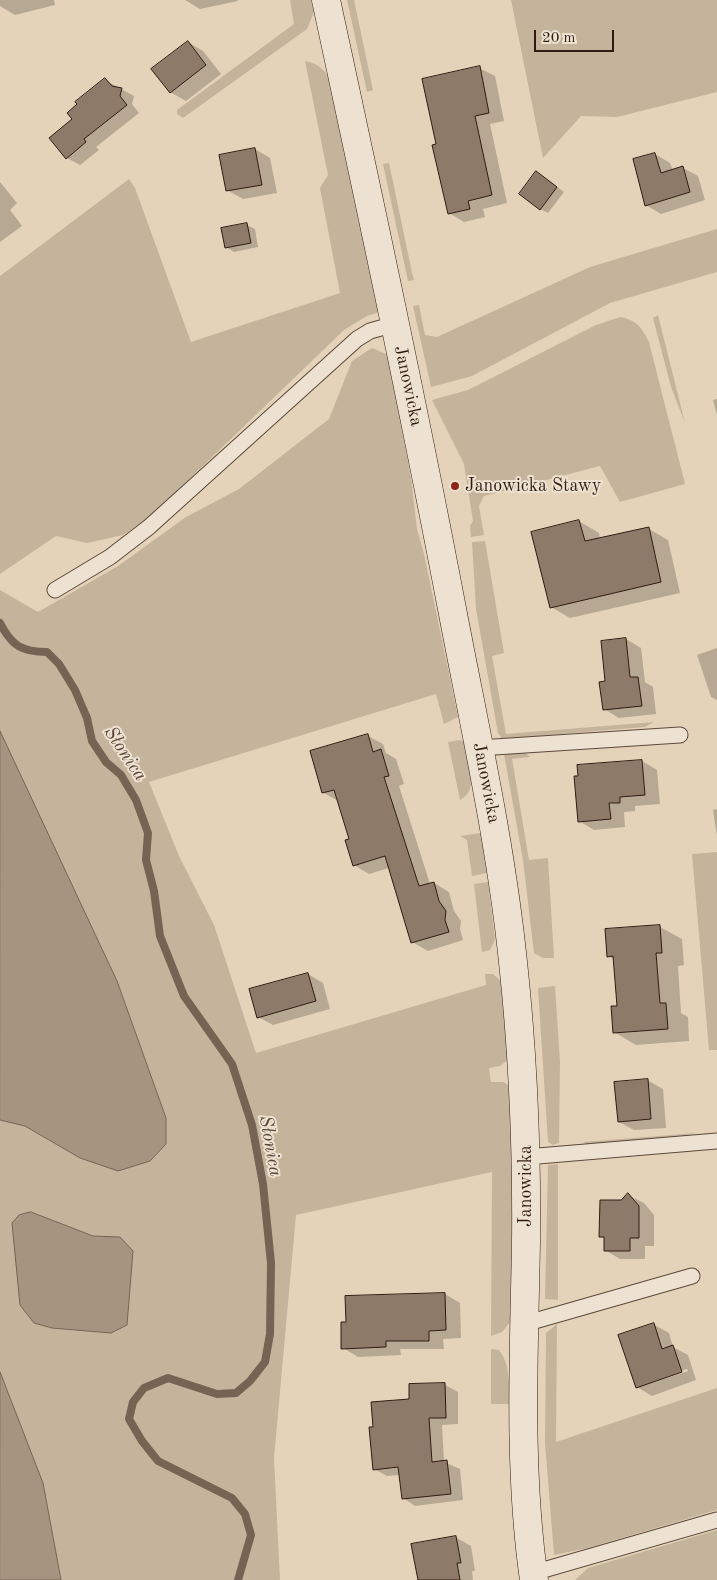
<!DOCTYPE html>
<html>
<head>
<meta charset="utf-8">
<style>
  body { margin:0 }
  #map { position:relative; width:717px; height:1580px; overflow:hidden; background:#e4d3b8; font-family:"Old Standard TT",serif }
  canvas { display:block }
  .scale { position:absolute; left:534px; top:30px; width:80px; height:22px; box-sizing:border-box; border:2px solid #301a12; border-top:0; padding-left:6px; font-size:15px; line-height:18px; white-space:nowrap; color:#301a12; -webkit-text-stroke:4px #ede2d1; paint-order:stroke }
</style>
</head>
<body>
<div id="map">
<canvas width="717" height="1580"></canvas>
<div class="scale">20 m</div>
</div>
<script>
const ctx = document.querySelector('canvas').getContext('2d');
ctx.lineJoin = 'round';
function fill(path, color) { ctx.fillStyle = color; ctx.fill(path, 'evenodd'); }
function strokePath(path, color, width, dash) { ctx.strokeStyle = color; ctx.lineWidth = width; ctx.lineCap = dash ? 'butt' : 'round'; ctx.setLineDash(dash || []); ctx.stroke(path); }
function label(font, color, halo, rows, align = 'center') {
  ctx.font = font + ' "Old Standard TT",serif'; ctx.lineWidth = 4; ctx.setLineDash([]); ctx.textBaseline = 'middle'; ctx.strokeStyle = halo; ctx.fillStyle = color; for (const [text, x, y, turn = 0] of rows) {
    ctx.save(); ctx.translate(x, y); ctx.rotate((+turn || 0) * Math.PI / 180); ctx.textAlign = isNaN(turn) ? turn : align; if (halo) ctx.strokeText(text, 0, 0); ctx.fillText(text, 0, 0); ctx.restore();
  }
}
const green = new Path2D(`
  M 290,0 L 311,0 L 314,12 L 307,29 L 183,118 L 177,114 L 177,110 L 294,24 Z
  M 347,0 L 354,0 L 373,90 L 367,92 Z
  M 511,0 L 717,0 L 717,92 L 617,117 L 581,116 L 543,158 Z
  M 305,61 C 319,64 324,69 331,81 L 380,312 L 367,316 L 344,330 L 151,516 L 123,535 L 87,543 L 56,536 L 0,574 L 0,276 L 129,179 L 135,188 L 191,342 L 340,293 L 320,188 L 328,175 Z
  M 389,163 L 412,273 L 414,280 L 408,281 L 383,164 Z
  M 717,229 L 717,272 L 610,303 L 472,376 L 431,387 L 413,306 L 419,305 L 425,335 L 437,337 L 590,267 Z
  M 658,315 L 685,423 L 671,387 L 653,318 Z
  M 620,317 C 636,320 642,327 649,342 L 685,484 L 620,502 L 600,466 L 484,496 L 479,506 L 484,535 L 471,537 L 470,526 L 473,521 L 464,464 L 432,400 L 468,390 L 596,325 Z
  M 372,348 L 388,355 L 411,478 L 417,529 L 424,554 L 458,717 L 444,724 L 436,694 L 149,782 L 179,856 L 214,925 L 256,1053 L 486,985 L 485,974 L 493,974 L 502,982 L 509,1059 L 500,1066 L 489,1068 L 491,1082 L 504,1082 L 510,1087 L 513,1171 L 510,1322 L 502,1332 L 491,1336 L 492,1172 L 296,1215 L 274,1458 L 280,1580 L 61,1580 L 43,1483 L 0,1372 L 0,1120 L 25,1126 L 80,1158 L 150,1161 L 166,1143 L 166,1118 L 117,981 L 0,731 L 0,590 L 38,612 L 118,566 L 186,517 L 239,489 L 329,419 L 352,361 ZM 31,1212 L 93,1236 L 121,1237 L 110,1333 L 52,1328 L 34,1323 Z
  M 485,541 L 504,653 L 492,656 L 506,734 L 654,722 L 645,727 L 502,739 L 498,733 L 476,609 L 472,542 Z
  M 460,740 L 465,742 C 468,761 481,789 460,800 L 448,742 Z
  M 526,753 L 530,757 L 512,759 L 529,860 L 548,858 L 554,958 L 543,958 L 534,953 L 523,860 L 504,754 Z
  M 481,833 L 487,873 L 472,876 L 467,840 L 460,836 Z
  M 717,852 L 717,1050 L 709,1050 L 692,854 Z
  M 488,882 L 495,940 L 490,950 L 482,952 L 474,884 Z
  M 555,986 L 560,1062 L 559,1143 L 553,1145 L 548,1142 L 538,988 Z
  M 696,1133 L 682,1137 L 587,1145 L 583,1142 Z
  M 558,1164 L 558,1300 L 545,1299 L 548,1165 Z
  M 557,1324 L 556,1442 L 717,1388 L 717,1510 L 588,1548 L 554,1555 L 545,1443 L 546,1333 Z
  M 491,1349 L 499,1350 C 511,1366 509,1384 509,1404 L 491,1404 Z
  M 717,1530 L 717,1580 L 575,1580 L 588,1568 Z`);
const water = new Path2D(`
  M 0,731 L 117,981 L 166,1118 L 166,1144 L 150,1161 L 118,1171 L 80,1158 L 25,1126 L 0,1120 Z
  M 31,1212 L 93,1236 L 120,1237 L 133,1251 L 127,1325 L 111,1333 L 52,1328 L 34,1323 L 20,1305 L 12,1223 L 19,1215 Z
  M 0,1372 L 43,1483 L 61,1580 L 0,1580 Z`);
const shadow = new Path2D(`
  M 0,0 L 54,0 L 55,5 L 15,15 L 0,6 Z
  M 185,0 L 237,0 L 238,1 L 200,9 Z
  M 188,42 L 203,51 L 221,74 L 186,101 L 170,92 Z
  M 479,68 L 495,76 L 504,121 L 490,124 L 507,203 L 483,209 L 485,217 L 464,222 L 449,213 Z
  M 105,80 L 134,96 L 132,104 L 139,113 L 96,147 L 99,150 L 80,165 L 67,158 L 74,120 Z
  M 255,149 L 270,158 L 277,193 L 243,199 L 227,190 Z
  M 655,154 L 670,163 L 673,171 L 683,168 L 698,176 L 705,200 L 661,214 L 646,205 Z
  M 544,177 L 564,192 L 548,213 L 540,209 Z
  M 0,182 L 17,203 L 10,210 L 22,226 L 0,242 Z
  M 247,225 L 255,229 L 258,247 L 234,252 L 226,247 Z
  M 717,399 L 717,415 L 713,400 Z
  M 579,521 L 599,533 L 600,539 L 649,529 L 668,540 L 680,593 L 570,618 L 551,607 Z
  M 626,639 L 641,648 L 645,682 L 653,687 L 656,714 L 619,718 L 604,709 L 606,682 Z
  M 717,648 L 717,700 L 711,697 L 697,655 Z
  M 368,736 L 383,744 L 386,753 L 396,759 L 404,784 L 399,786 L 430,884 L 434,883 L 449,892 L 454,911 L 461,921 L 460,929 L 463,940 L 428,951 L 412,942 L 389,868 L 369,874 L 354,865 L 350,840 L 338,801 L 324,793 Z
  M 642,761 L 657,770 L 660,804 L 635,806 L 635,811 L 624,812 L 625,827 L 594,830 L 579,821 Z
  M 717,809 L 717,836 L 713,810 Z
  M 660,927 L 682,939 L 684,965 L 678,966 L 681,1013 L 688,1017 L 689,1041 L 636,1045 L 614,1032 L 618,1007 L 615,960 L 608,956 Z
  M 308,974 L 323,983 L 330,1009 L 273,1025 L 258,1017 Z
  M 647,1080 L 663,1089 L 666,1128 L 634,1130 L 619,1122 Z
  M 628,1195 L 644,1203 L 654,1215 L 654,1246 L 645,1246 L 645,1259 L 620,1259 L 605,1250 L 605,1239 L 601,1236 L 621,1201 Z
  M 445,1294 L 460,1303 L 461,1338 L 443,1339 L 444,1349 L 400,1349 L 401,1355 L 358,1357 L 343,1348 L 347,1323 L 347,1297 Z
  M 653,1324 L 669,1333 L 673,1347 L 688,1355 L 696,1380 L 652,1396 L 637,1387 ZM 687,1369 L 688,1371 L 646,1385 L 646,1383 Z
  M 445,1385 L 458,1392 L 458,1424 L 442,1425 L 444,1462 L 460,1469 L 463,1500 L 415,1506 L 403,1498 L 400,1475 L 387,1476 L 374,1469 L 375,1428 L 411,1400 Z
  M 455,1537 L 471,1546 L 475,1571 L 472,1571 L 473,1580 L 420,1580 Z`);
const stream = new Path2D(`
  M 0,623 C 12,646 22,652 47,652 L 59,664 L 75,690 L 87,718 L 92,741 L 106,762 L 121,775 L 136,800 L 148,833 L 146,860 L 154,891 L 160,936 L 184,996 L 232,1064 L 252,1125 L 263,1184 L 271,1263 L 270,1334 L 265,1362 L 250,1381 L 236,1393 L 217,1394 L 168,1378 L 144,1388 L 133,1402 L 129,1419 L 142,1441 L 158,1461 L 232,1498 L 245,1514 L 251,1535 L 238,1580`);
const building = new Path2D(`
  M 188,41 L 206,65 L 170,93 L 151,69 Z
  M 480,66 L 489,113 L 475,116 L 492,195 L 468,201 L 470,209 L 448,214 L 432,145 L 436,144 L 422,79 Z
  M 105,78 L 112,86 L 122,88 L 120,96 L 127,105 L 84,139 L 86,142 L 66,159 L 49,138 L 72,119 L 67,113 L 77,104 L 75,102 Z
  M 255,148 L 262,185 L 226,191 L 219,155 Z
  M 655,153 L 661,173 L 683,166 L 690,192 L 645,206 L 633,159 Z
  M 536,171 L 557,187 L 540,210 L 519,194 Z
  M 247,223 L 251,243 L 225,248 L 221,228 Z
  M 579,520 L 585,541 L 649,527 L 661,582 L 550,608 L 531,532 Z
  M 626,638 L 630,677 L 638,677 L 642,706 L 603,710 L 599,682 L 605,681 L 601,641 Z
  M 368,734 L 373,752 L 381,749 L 389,776 L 384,777 L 419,886 L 434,882 L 439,901 L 446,911 L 445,920 L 449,932 L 411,943 L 385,856 L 353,866 L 345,840 L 349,839 L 334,790 L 322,793 L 310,751 Z
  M 642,760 L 645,795 L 620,797 L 620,803 L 609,803 L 611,819 L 578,822 L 574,776 L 578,776 L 577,765 Z
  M 660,925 L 662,953 L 656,953 L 660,1003 L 666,1003 L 668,1029 L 613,1033 L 611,1006 L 617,1006 L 613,956 L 607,957 L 605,929 Z
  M 308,973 L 316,1001 L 257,1018 L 249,989 Z
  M 648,1079 L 651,1119 L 618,1122 L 614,1082 Z
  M 628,1193 L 639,1206 L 639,1238 L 630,1238 L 630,1251 L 604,1251 L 604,1237 L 599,1237 L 600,1200 L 621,1200 Z
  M 445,1293 L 446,1330 L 429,1331 L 429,1341 L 386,1341 L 386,1347 L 341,1349 L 341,1322 L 346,1322 L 345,1296 Z
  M 654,1323 L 662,1349 L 673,1345 L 682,1372 L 636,1388 L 618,1335 Z
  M 445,1383 L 446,1418 L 429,1418 L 432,1462 L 447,1460 L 451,1494 L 402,1499 L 398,1467 L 373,1470 L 369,1427 L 373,1427 L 371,1402 L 409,1399 L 409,1384 Z
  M 456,1536 L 461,1563 L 457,1563 L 460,1580 L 418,1580 L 411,1544 Z`);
const lane = new Path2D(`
  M 55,590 L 110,557 L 149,527 L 357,339 L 370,331 L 395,324
  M 479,748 L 680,735
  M 526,1157 L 717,1141
  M 524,1324 L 692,1276
  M 533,1573 L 717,1520`);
const secondary = new Path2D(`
  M 326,0 C 370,204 414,409 453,614 C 475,729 501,845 513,962 C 523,1055 527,1149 526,1243 C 524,1355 518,1468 534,1580`);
const markers = [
  [455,486,5,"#8f2418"]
];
const streetNames = [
  ["Janowicka",408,386,78],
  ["Janowicka",486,783,79],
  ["Janowicka",526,1186,-90]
];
const poiNames = [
  ["Janowicka Stawy",465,486]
];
const waterNames = [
  ["Słonica",125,754,56],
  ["Słonica",270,1146,80]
];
fill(green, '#c5b49c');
fill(water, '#a79480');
strokePath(water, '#776354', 1);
fill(shadow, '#0003');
strokePath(stream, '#776354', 8);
fill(building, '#8e7a68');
strokePath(building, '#301a12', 1);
strokePath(lane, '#5d483c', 17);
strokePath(secondary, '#301a12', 29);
strokePath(lane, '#ede2d1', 15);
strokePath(secondary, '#ede2d1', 28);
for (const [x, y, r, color] of markers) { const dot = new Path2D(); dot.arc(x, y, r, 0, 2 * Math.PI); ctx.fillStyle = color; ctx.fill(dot); strokePath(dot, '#ede2d1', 2); }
label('18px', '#301a12', '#ede2d1', streetNames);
label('18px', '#301a12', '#ede2d1', poiNames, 'left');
label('italic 19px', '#5a4538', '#ede2d1', waterNames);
</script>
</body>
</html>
